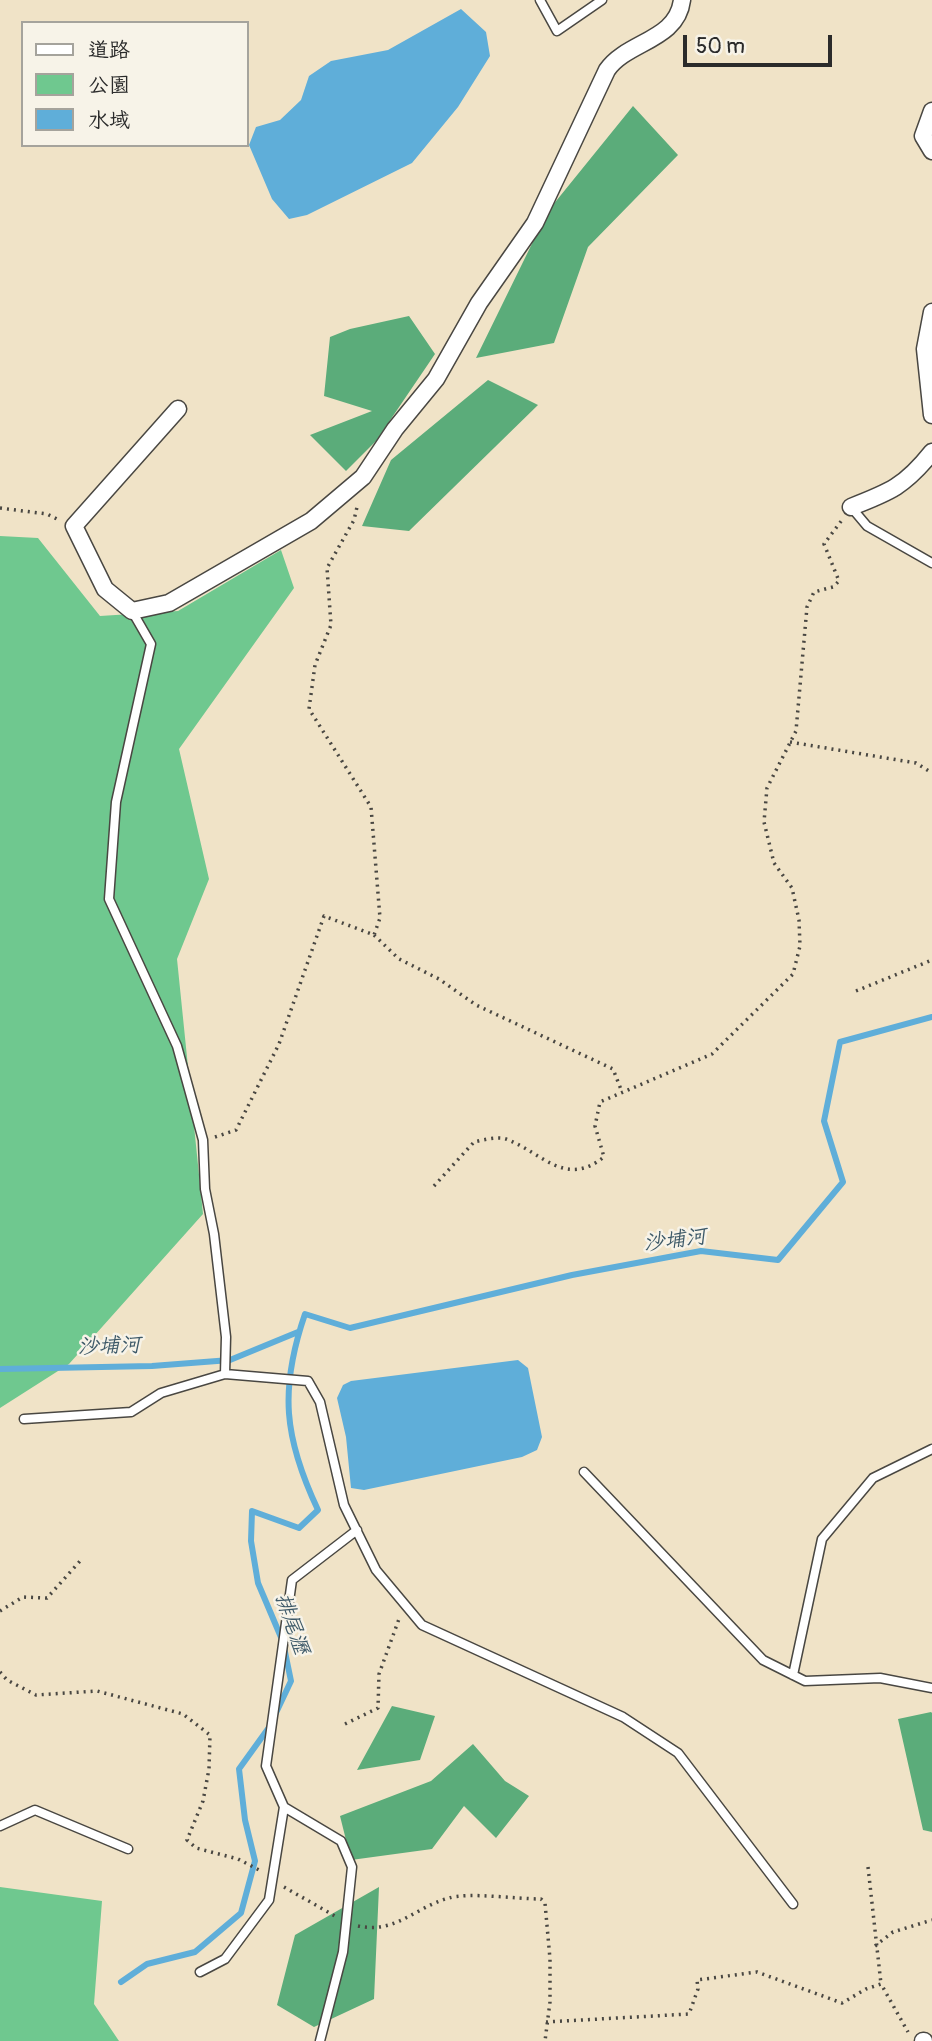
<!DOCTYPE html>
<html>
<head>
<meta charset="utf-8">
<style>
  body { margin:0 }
  #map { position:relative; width:932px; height:2041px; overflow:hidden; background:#f0e3c7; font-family:Pangolin,"LXGW WenKai TC",sans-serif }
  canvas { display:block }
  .legend { position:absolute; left:21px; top:21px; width:228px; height:126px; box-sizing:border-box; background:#f7f3e8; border:2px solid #a5a39c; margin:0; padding:9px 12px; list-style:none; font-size:21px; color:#2b2b2b }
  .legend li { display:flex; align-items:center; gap:14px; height:35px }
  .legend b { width:35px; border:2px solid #a5a39c }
  .scale { position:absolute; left:683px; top:35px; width:149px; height:32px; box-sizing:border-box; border:4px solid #2b2b2b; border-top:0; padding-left:9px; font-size:21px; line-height:24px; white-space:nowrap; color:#2b2b2b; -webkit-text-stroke:5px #f7f3e8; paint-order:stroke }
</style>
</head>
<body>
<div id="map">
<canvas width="932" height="2041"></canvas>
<ul class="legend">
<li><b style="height:9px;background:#fff"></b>道路</li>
<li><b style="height:19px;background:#6fc88f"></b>公園</li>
<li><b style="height:19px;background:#5faed9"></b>水域</li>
</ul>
<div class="scale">50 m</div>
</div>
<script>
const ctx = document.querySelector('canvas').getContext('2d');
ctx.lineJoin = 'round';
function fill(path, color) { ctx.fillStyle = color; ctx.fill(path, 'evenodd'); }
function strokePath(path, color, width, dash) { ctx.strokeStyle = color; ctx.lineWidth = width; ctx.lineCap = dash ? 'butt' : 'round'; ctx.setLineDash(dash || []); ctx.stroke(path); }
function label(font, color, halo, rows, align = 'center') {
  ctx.font = font + ' Pangolin,"LXGW WenKai TC",sans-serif'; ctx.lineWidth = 5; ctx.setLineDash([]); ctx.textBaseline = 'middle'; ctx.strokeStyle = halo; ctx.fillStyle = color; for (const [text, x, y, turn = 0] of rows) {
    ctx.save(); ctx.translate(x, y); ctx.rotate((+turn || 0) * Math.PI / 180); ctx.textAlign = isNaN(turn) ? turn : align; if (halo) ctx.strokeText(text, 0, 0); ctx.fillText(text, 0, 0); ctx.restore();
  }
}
const green = new Path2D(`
  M 0,536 L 38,538 L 100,616 L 178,611 L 281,550 L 294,588 L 179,749 L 209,879 L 177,959 L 203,1214 L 69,1364 L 0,1408 Z
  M 0,1887 L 102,1901 L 94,2004 L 119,2041 L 0,2041 Z`);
const forest = new Path2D(`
  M 633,106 L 678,155 L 588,247 L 554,343 L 476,358 L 548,211 Z
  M 409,316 L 435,354 L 376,441 L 346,471 L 310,435 L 372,411 L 324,396 L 330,337 L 350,329 Z
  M 488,380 L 538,405 L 409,531 L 362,526 L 391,460 Z
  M 392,1706 L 435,1716 L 420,1760 L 357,1770 Z
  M 931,1712 L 932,1713 L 932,1832 L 923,1830 L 898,1719 Z
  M 473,1744 L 505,1781 L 529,1796 L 496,1838 L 464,1806 L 432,1849 L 351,1860 L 340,1816 L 431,1781 Z
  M 379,1887 L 374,1999 L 314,2027 L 277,2005 L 295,1935 Z`);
const water = new Path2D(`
  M 461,9 L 486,32 L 490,56 L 458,107 L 412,163 L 307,215 L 289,219 L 272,199 L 249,145 L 256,127 L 280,120 L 301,100 L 309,76 L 331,61 L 388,50 Z
  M 518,1360 L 528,1368 L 542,1437 L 537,1450 L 522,1457 L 364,1490 L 351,1488 L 346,1437 L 337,1398 L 343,1385 L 351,1381 Z`);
const stream = new Path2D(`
  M 0,1369 L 152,1366 L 230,1360 L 298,1332
  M 274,1717 L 291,1681 L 283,1642 L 258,1583 L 251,1541 L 252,1511 L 299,1528 L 318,1510 C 284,1438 279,1390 305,1314 L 350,1328 L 572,1275 L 701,1251 L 778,1260 L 843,1182 L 824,1121 L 840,1042 L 932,1017
  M 121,1982 L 147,1964 L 195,1952 L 241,1913 L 255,1861 L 245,1820 L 239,1769 L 270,1726`);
const path = new Path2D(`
  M 0,508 L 47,514 L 59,520
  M 790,742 L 916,763 L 932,773
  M 374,935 L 399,959 L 439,979 L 476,1005 L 613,1069 L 622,1092
  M 856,991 L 932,960
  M 215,1137 L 236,1130 L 279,1044 L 324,916 L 374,935 L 380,918 L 371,807 L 309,709 L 315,665 L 331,625 L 327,568 L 354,520 L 357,507
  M 434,1186 L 474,1142 C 483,1140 497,1136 506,1139 C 543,1153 565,1188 604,1157 L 595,1126 L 600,1102 L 712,1054 L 793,974 L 800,946 L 799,920 L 792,888 L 774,863 L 764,822 L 767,788 L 796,731 L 807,607 L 814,592 L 833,587 L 839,581 L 824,544 L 842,520
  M 0,1611 L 23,1597 L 47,1598 L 81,1560
  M 0,1672 L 7,1680 L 36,1695 L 97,1691 L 183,1714 L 210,1735 L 209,1769 L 203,1801 L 187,1840 L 196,1848 L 238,1859 L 261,1871
  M 345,1724 L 378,1708 L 379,1674 L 399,1619
  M 868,1867 L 881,1984
  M 284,1887 L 335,1916
  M 358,1926 C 396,1934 415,1907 449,1898 C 468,1892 517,1899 541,1899 L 545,1903 L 550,1959 L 550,2002 L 545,2041
  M 875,1946 L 893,1932 L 932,1920
  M 546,2022 L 689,2014 L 698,1989 L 697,1980 L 757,1972 L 842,2003 L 866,1989 L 881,1984 L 908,2032`);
const service = new Path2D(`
  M 540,0 L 557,31 L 602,0
  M 851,507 L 867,526 L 932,563
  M 132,611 L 151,644 L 116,802 L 109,899 L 177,1046 L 203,1140 L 205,1189 L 214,1234 L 226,1337 L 225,1374
  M 24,1419 L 131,1412 L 161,1393 L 225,1374 L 308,1381 L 320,1402 L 344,1505 L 376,1570 L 422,1625 L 623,1717 L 678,1753 L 793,1904
  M 584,1472 L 763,1660 L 805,1681 L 880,1678 L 932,1688
  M 793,1675 L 822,1539 L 873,1478 L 932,1449
  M 0,1826 L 35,1810 L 128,1849
  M 200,1972 L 225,1959 L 269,1900 L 284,1807
  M 320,2041 L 343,1952 L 352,1867 L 341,1841 L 284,1807 L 266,1766 L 292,1580 L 357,1530`);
const minor = new Path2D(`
  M 932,111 L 923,136 L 932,151
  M 932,312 L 925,349 L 932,415
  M 178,409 L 74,526 L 105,589 L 132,611 L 169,603 L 311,521 L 363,477 L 395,429 L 436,379 L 479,303 L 535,223 L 607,70 C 627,41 677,41 682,0
  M 851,507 C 890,492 905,486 932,452
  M 923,2041 L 924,2041`);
const waterNames = [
  ["沙埔河",675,1241,-7],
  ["沙埔河",109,1347,-2],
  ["排尾瀝",291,1624,71]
];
fill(green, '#6fc88f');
fill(forest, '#5bac7a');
fill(water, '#5faed9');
strokePath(stream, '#5faed9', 6);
strokePath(service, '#494742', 11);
strokePath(minor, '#494742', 19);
strokePath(path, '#494742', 3.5, [2, 5]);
strokePath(service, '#fff', 8);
strokePath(minor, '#fff', 16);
label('italic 21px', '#3d5968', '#f7f3e8', waterNames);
</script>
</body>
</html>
